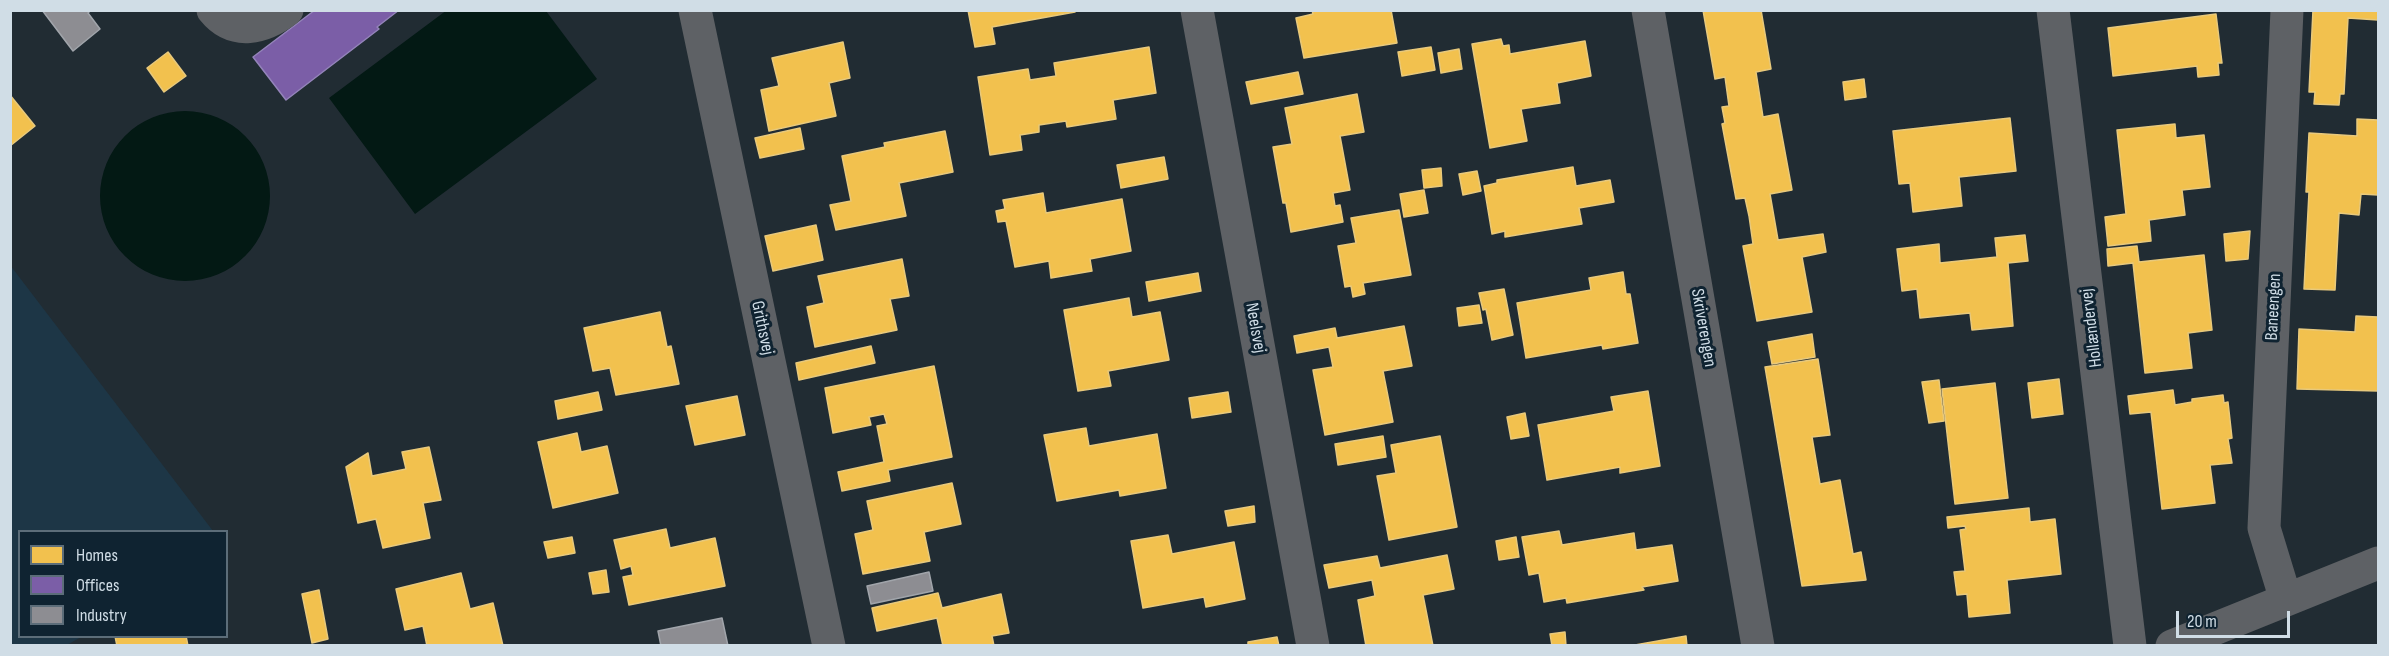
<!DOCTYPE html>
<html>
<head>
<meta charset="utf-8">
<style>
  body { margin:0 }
  #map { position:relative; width:2389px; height:656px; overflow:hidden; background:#212c33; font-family:"Sofia Sans Condensed",sans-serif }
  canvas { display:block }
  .frame { position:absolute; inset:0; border:12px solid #d0dde6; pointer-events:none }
  .legend { position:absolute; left:18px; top:530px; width:210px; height:108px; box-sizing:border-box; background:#0f2331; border:2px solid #5c6d79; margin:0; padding:8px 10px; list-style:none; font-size:18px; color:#d0dde6 }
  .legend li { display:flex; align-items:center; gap:12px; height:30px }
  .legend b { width:30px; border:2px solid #5c6d79 }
  .scale { position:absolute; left:2176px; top:611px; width:114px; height:27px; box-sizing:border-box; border:3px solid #d0dde6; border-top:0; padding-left:8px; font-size:18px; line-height:21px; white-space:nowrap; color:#d0dde6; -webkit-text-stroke:4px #0f2331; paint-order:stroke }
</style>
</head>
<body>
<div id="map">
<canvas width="2389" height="656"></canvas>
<div class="frame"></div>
<ul class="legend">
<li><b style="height:16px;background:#f2c14e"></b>Homes</li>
<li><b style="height:16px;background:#7b5ea7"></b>Offices</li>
<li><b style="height:16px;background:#8d8d92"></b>Industry</li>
</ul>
<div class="scale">20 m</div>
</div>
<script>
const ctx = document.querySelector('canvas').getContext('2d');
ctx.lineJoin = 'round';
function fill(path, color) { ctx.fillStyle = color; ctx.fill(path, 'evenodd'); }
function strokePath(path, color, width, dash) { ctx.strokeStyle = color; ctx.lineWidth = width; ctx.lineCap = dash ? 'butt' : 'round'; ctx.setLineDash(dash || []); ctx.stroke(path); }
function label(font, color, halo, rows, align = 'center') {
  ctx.font = font + ' "Sofia Sans Condensed",sans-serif'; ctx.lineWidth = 6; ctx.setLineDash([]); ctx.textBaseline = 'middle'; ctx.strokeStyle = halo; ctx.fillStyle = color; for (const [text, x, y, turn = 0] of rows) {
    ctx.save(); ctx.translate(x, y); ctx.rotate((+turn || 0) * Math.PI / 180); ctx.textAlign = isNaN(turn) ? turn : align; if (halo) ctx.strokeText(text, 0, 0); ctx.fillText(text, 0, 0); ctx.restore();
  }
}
const built = new Path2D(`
  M 10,265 L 213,531 L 20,532 L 20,636 L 81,637 L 67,645 L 11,645 Z`);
const water = new Path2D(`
  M 447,10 L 546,11 L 597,79 L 415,214 L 329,98 Z
  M100 196a85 85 0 1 1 170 0a85 85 0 1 1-170 0Z`);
const homes = new Path2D(`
  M 968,10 L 1074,10 L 1075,12 L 992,27 L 995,44 L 975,47 Z
  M 1312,10 L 1391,10 L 1397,43 L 1304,58 L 1296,18 L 1313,14 Z
  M 1703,10 L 1761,10 L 1771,69 L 1756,72 L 1763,117 L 1778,114 L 1792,190 L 1770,194 L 1778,240 L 1823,234 L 1826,252 L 1802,257 L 1812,312 L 1757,321 L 1743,246 L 1753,244 L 1749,216 L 1745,198 L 1736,199 L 1722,124 L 1725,123 L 1722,107 L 1729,106 L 1725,77 L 1715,79 Z
  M 2313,10 L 2378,10 L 2378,20 L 2348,18 L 2344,94 L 2340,94 L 2339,105 L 2314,104 L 2315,92 L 2309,92 Z
  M 2216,14 L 2222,63 L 2218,63 L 2219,75 L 2198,77 L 2197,66 L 2113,76 L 2108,28 Z
  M 1501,39 L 1503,46 L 1509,45 L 1510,54 L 1585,41 L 1591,76 L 1557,83 L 1560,103 L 1521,109 L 1527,141 L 1490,148 L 1472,44 Z
  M 843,42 L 850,78 L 829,83 L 836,116 L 769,131 L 761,90 L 779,86 L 772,58 Z
  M 1149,47 L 1156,93 L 1113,100 L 1116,119 L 1067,127 L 1066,121 L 1039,125 L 1039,132 L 1020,135 L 1022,150 L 990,155 L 978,77 L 1028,69 L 1030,80 L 1056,76 L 1054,63 Z
  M 1431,47 L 1435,70 L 1402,76 L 1398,52 Z
  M 1459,49 L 1462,69 L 1441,73 L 1438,53 Z
  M 168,52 L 186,76 L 164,92 L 147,68 Z
  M 1298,72 L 1303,94 L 1251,104 L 1246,82 Z
  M 1864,79 L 1866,97 L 1845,100 L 1843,82 Z
  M 1357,94 L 1364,132 L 1340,136 L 1350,190 L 1333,193 L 1335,206 L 1340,205 L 1343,222 L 1291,232 L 1286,203 L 1283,203 L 1273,147 L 1292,144 L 1285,108 Z
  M 10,95 L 35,126 L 10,146 Z
  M 2010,118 L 2016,171 L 1959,177 L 1962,206 L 1913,212 L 1910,183 L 1899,184 L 1893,131 Z
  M 2357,119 L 2378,120 L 2378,195 L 2361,194 L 2359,215 L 2339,213 L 2335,290 L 2304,289 L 2309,192 L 2306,192 L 2309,133 L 2357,136 Z
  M 2175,124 L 2176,138 L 2204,135 L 2210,187 L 2182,190 L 2185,215 L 2149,220 L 2151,241 L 2108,246 L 2105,217 L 2126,214 L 2117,130 Z
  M 800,128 L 804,149 L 760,158 L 755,138 Z
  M 945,131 L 953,172 L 899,183 L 906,216 L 836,230 L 830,205 L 851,201 L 842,156 L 885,147 L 884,143 Z
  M 1164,157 L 1168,179 L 1121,188 L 1117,165 Z
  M 1573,167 L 1576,186 L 1610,180 L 1614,202 L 1579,208 L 1582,224 L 1505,237 L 1505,231 L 1492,234 L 1484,186 L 1497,183 L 1497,180 Z
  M 1441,168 L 1442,186 L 1424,188 L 1422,170 Z
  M 1477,171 L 1481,191 L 1463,195 L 1459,174 Z
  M 1424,190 L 1428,213 L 1404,217 L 1400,194 Z
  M 1043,193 L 1046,213 L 1122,199 L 1131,251 L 1090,259 L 1092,271 L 1051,278 L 1049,261 L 1015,267 L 1006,221 L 998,222 L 996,211 L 1005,209 L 1003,200 Z
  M 1399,210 L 1411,275 L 1363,283 L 1365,294 L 1353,297 L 1351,286 L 1345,287 L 1338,246 L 1356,243 L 1351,218 Z
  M 816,225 L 823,260 L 773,271 L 765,236 Z
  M 2250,231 L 2248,259 L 2226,261 L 2224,234 Z
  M 2025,235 L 2028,261 L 2008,263 L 2013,326 L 1972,330 L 1970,313 L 1920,318 L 1917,289 L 1902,291 L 1897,249 L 1939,244 L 1940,263 L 1997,257 L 1995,238 Z
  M 2137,246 L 2139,262 L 2204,255 L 2212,330 L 2188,333 L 2192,368 L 2145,373 L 2133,263 L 2108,266 L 2107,249 Z
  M 902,259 L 909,296 L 890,299 L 897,330 L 815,347 L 807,307 L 824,303 L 818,276 Z
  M 1623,272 L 1626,294 L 1630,294 L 1638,343 L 1603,349 L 1602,345 L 1526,358 L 1517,303 L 1591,290 L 1589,278 Z
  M 1198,273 L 1201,291 L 1149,301 L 1146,282 Z
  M 1504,289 L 1513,335 L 1492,340 L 1486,309 L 1483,310 L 1479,293 Z
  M 1129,298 L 1132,317 L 1160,312 L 1169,360 L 1108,371 L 1111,386 L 1078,391 L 1064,310 Z
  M 1479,305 L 1482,323 L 1459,326 L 1457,308 Z
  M 660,312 L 667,347 L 671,346 L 679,384 L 616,395 L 610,368 L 593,371 L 584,328 Z
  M 2356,316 L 2378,317 L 2378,391 L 2297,389 L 2299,329 L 2355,332 Z
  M 1404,326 L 1412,366 L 1383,371 L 1393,422 L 1325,435 L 1313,370 L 1333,367 L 1329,347 L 1297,353 L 1294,336 L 1335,328 L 1337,338 Z
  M 1812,334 L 1815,357 L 1772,364 L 1768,342 Z
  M 871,346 L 875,363 L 799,380 L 796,363 Z
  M 1818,359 L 1830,435 L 1812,437 L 1820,484 L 1840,480 L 1853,554 L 1861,552 L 1866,580 L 1802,586 L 1765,367 Z
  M 934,366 L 952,457 L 888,470 L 890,481 L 842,491 L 838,472 L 884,462 L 877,426 L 887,424 L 884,414 L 869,417 L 871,425 L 833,433 L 825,388 Z
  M 2059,379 L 2063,414 L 2032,418 L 2028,383 Z
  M 1939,380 L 1944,421 L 1929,423 L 1922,382 Z
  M 1995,383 L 2008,498 L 1955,504 L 1942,389 Z
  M 2173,390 L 2175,405 L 2192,402 L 2192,399 L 2223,395 L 2224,403 L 2228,402 L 2232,438 L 2228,439 L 2232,463 L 2210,465 L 2215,503 L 2162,509 L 2151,412 L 2130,414 L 2128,396 Z
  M 1648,391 L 1660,466 L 1620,473 L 1620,467 L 1547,480 L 1538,425 L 1614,411 L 1611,397 Z
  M 598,392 L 602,410 L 558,419 L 555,401 Z
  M 1228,392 L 1231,412 L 1192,418 L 1189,398 Z
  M 737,396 L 745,435 L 695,445 L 686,406 Z
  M 1525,413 L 1529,436 L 1511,439 L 1507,417 Z
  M 1086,428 L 1089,446 L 1157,434 L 1166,488 L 1120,496 L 1119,490 L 1057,501 L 1044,435 Z
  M 577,433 L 581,452 L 607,446 L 618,493 L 553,508 L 538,442 Z
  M 1383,436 L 1386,457 L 1338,465 L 1335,444 Z
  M 1440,436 L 1457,527 L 1389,540 L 1377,476 L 1396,473 L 1391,445 Z
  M 429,447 L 441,500 L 423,503 L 430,538 L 383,548 L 376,519 L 358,523 L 346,467 L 368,453 L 372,476 L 406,469 L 402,452 Z
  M 952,483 L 961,524 L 924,532 L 930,561 L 863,574 L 855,534 L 873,530 L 867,501 Z
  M 1254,506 L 1255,522 L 1228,526 L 1225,511 Z
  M 2029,508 L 2030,522 L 2055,519 L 2061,574 L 2007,580 L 2010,613 L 1969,617 L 1967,594 L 1957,595 L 1954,572 L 1965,571 L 1960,530 L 1966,529 L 1965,526 L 1948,528 L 1947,517 Z
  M 666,529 L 670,548 L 715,538 L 725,586 L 629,605 L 623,577 L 633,575 L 631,566 L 621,569 L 614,540 Z
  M 1559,531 L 1562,545 L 1634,533 L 1636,550 L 1672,545 L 1678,581 L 1642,587 L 1644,590 L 1567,603 L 1566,598 L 1544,602 L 1539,573 L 1529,575 L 1522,537 Z
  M 1168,535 L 1172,554 L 1234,542 L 1245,599 L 1206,607 L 1204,597 L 1143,608 L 1131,541 Z
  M 572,537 L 575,553 L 548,558 L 544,542 Z
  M 1516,537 L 1519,557 L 1499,560 L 1496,541 Z
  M 1447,555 L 1454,589 L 1423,595 L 1433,646 L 1366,646 L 1358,600 L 1375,596 L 1372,580 L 1329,588 L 1324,565 L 1377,556 L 1380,568 Z
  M 606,570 L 609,592 L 593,594 L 589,573 Z
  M 461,573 L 470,609 L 493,603 L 503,646 L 427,646 L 423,626 L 405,630 L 396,589 Z
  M 319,590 L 328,639 L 312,643 L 302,594 Z
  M 938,593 L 942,608 L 1001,594 L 1009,633 L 992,636 L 994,646 L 943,646 L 937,618 L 877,631 L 872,608 Z
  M 1565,632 L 1566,646 L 1552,646 L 1550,634 Z
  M 115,636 L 186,636 L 188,646 L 117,646 Z
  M 1686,636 L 1687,646 L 1635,646 L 1635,645 Z
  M 1277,637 L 1279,646 L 1245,646 L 1248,645 L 1248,642 Z`);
const offices = new Path2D(`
  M 315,10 L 399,10 L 377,27 L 379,29 L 286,100 L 253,57 Z`);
const industry = new Path2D(`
  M 42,10 L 91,10 L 88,13 L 100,29 L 73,51 Z
  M 929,572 L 933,591 L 871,604 L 867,586 Z
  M 722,618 L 728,646 L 661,646 L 658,631 Z`);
const minor = new Path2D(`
  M 213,10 C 234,36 264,28 287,10
  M 695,10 L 829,646
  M 1197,10 L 1313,646
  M 1648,10 L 1758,646
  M 2053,10 L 2130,646
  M 2286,600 L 2264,528 L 2287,10
  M 2172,646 L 2378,563`);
const streetNames = [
  ["Baneengen",2274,307,-87],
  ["Grithsvej",762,328,78],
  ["Neelsvej",1255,328,80],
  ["Skriverengen",1703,328,80],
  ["Hollændervej",2092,328,-97]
];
fill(built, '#1d3646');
fill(water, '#031914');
fill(homes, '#f2c14e');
strokePath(homes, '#e8c97c', 1.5);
fill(offices, '#7b5ea7');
strokePath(offices, '#9484ba', 1.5);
fill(industry, '#8d8d92');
strokePath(industry, '#a1a5ab', 1.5);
strokePath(minor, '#5e6165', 33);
label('18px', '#d0dde6', '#0f2331', streetNames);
</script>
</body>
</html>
